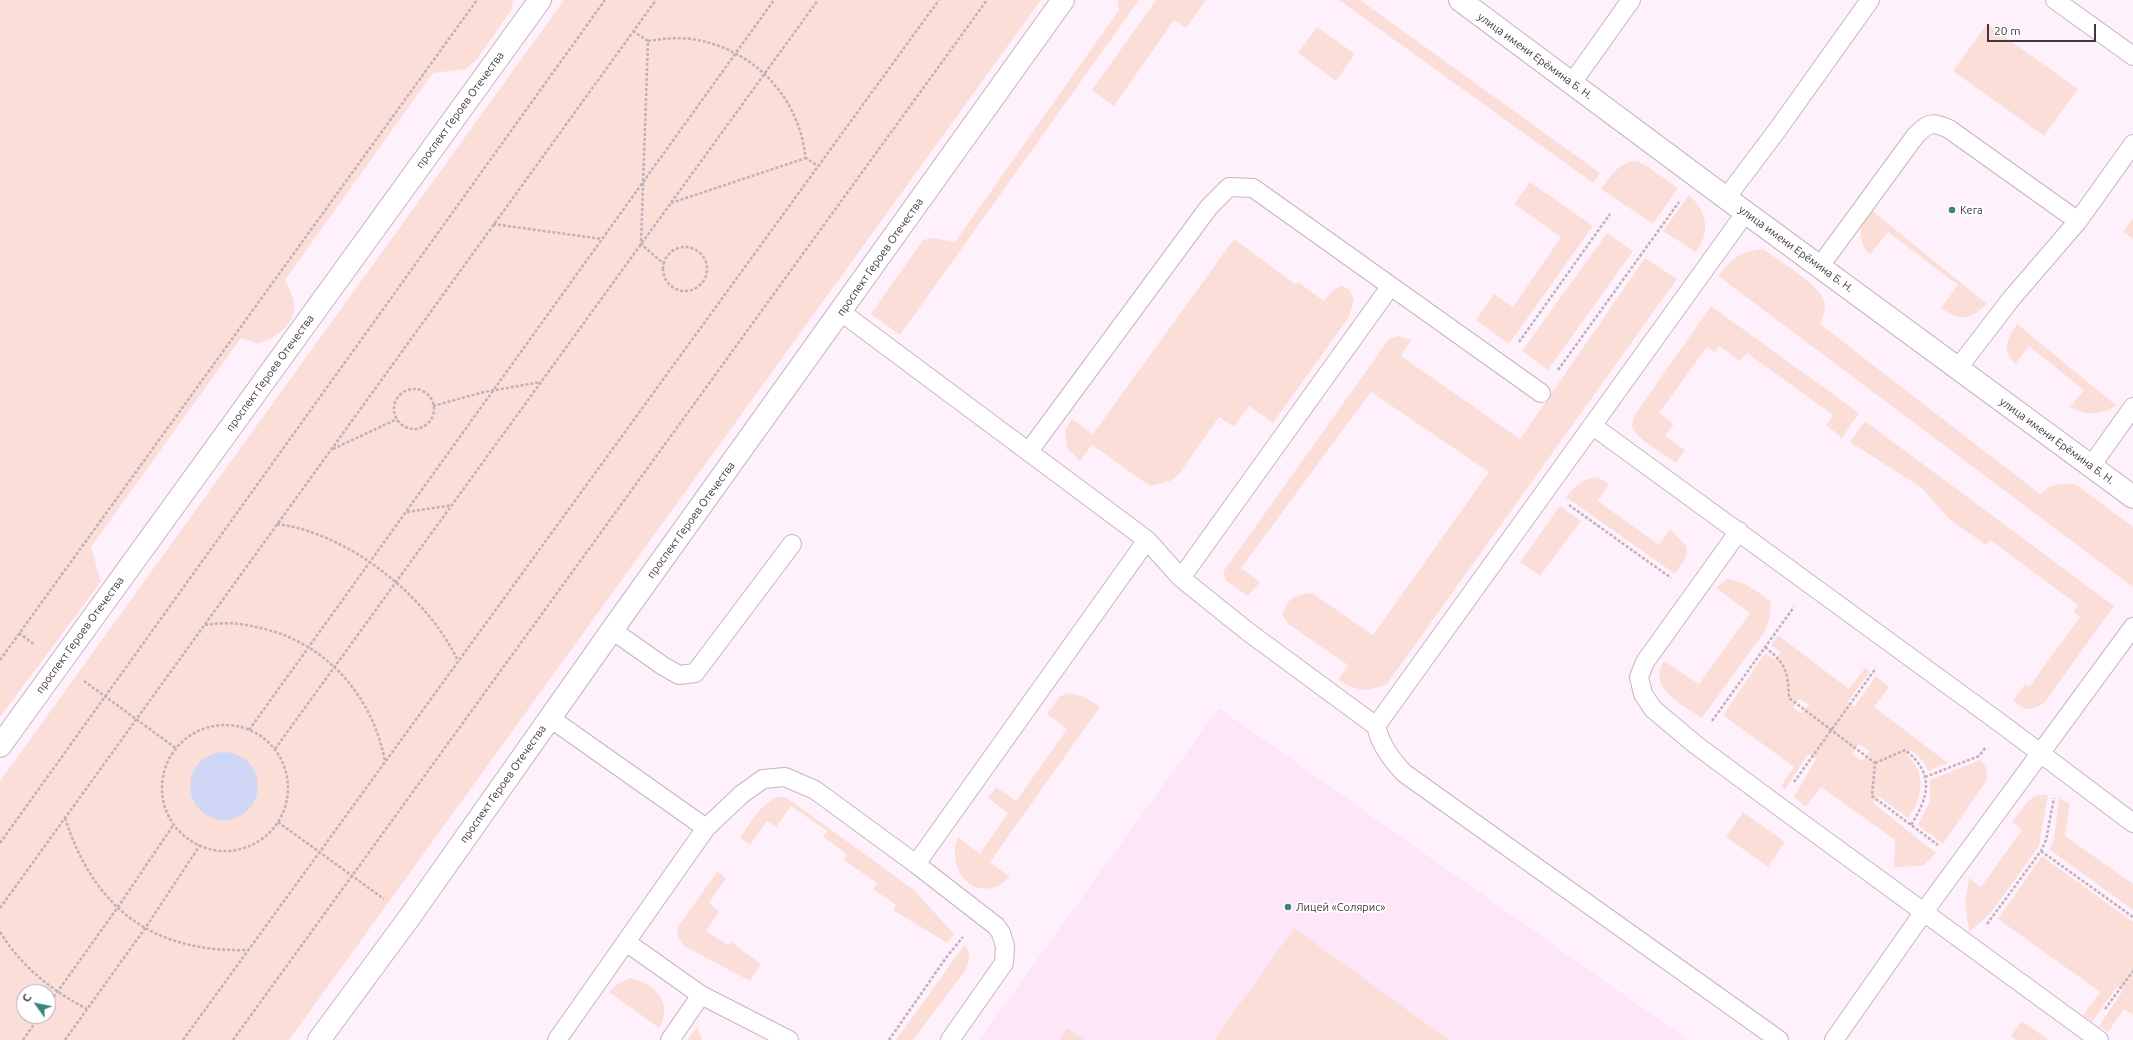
<!DOCTYPE html>
<html>
<head>
<meta charset="utf-8">
<style>
  body { margin:0 }
  #map { position:relative; width:2133px; height:1040px; overflow:hidden; background:#fff1fc; font-family:Ubuntu,sans-serif }
  canvas { display:block }
  .north { position:absolute; left:16px; top:984px; width:40px; height:40px; box-sizing:border-box; background:#fff; border:1px solid #b3afb2; border-radius:50%; rotate:303deg; font-size:11px; font-weight:700; line-height:16px; text-align:center; color:#41383f }
  .north::after { content:''; display:block; margin:auto; width:14px; height:18px; background:#3a827f; clip-path:polygon(50% 0,100% 100%,50% 72%,0 100%) }
  .scale { position:absolute; left:1987px; top:24px; width:109px; height:18px; box-sizing:border-box; border:2px solid #41383f; border-top:0; padding-left:5px; font-size:12px; line-height:14px; white-space:nowrap; color:#41383f; -webkit-text-stroke:3px #fff; paint-order:stroke }
</style>
</head>
<body>
<div id="map">
<canvas width="2133" height="1040"></canvas>
<div class="north">С</div>
<div class="scale">20 m</div>
</div>
<script>
const ctx = document.querySelector('canvas').getContext('2d');
ctx.lineJoin = 'round';
function fill(path, color) { ctx.fillStyle = color; ctx.fill(path, 'evenodd'); }
function strokePath(path, color, width, dash) { ctx.strokeStyle = color; ctx.lineWidth = width; ctx.lineCap = dash ? 'butt' : 'round'; ctx.setLineDash(dash || []); ctx.stroke(path); }
function label(font, color, halo, rows, align = 'center') {
  ctx.font = font + ' Ubuntu,sans-serif'; ctx.lineWidth = 4; ctx.setLineDash([]); ctx.textBaseline = 'middle'; ctx.strokeStyle = halo; ctx.fillStyle = color; for (const [text, x, y, turn = 0] of rows) {
    ctx.save(); ctx.translate(x, y); ctx.rotate((+turn || 0) * Math.PI / 180); ctx.textAlign = isNaN(turn) ? turn : align; if (halo) ctx.strokeText(text, 0, 0); ctx.fillText(text, 0, 0); ctx.restore();
  }
}
const built = new Path2D(`
  M 1219,708 L 1688,1040 L 979,1040 Z`);
const green = new Path2D(`
  M 0,0 L 513,0 L 512,9 L 477,59 L 466,69 L 433,73 L 285,280 C 290,290 295,299 294,310 C 293,325 270,343 256,343 C 251,342 245,339 241,338 L 91,547 L 101,582 L 0,717 Z
  M 564,0 L 1041,0 L 289,1040 L 0,1040 L 0,781 ZM 24,992 L 48,992 L 48,1016 L 24,1016 Z
  M 1118,0 L 1139,0 L 900,335 L 871,314 L 923,240 L 932,238 L 955,242 L 1119,10 Z
  M 1156,0 L 1206,0 L 1186,28 L 1174,20 L 1114,106 L 1092,90 Z
  M 1339,0 L 1360,0 L 1600,173 L 1593,183 Z
  M 1987,24 L 2078,89 L 2044,136 L 1953,71 Z
  M 1317,27 L 1355,54 L 1336,81 L 1298,53 Z
  M 1636,161 L 1645,165 L 1678,188 L 1653,224 L 1601,189 C 1610,176 1619,162 1636,161 Z
  M 1530,182 L 1593,226 L 1509,344 L 1476,320 L 1494,294 L 1513,307 L 1561,237 L 1514,204 Z
  M 1689,195 C 1707,211 1711,232 1696,252 L 1663,231 Z
  M 1869,208 L 1987,304 C 1969,320 1960,322 1941,308 L 1958,285 L 1888,232 L 1870,255 C 1857,242 1858,223 1869,208 Z
  M 2133,218 L 2133,239 L 2123,232 Z
  M 1607,233 L 1633,251 L 1548,370 L 1522,351 Z
  M 1234,239 L 1295,284 L 1298,282 L 1324,301 L 1333,290 L 1341,286 L 1349,289 L 1354,300 L 1349,317 L 1273,423 L 1249,406 L 1234,427 L 1219,417 L 1179,474 L 1170,481 L 1150,486 L 1092,445 L 1080,461 L 1067,448 L 1065,430 L 1072,419 L 1093,434 Z
  M 1763,249 C 1778,260 1822,286 1825,303 C 1826,311 1822,318 1820,324 L 2040,494 L 2049,487 L 2059,484 L 2075,484 L 2133,527 L 2133,587 L 1718,276 C 1733,257 1740,252 1763,249 Z
  M 1645,258 L 1677,279 L 1387,684 C 1365,693 1358,691 1338,680 L 1348,665 L 1288,624 L 1282,614 C 1289,597 1294,595 1312,593 L 1373,635 L 1489,472 L 1371,392 L 1241,568 L 1260,582 L 1248,596 L 1226,581 L 1223,572 L 1389,339 L 1398,336 L 1411,340 L 1401,356 L 1520,439 Z
  M 1711,306 L 1859,413 L 1842,438 L 1826,425 L 1833,415 L 1747,353 L 1740,361 L 1719,346 L 1715,352 L 1707,347 L 1659,413 L 1674,424 L 1665,436 L 1685,450 L 1676,463 C 1666,455 1638,440 1633,429 C 1631,424 1633,421 1634,416 Z
  M 2017,324 L 2117,406 C 2101,414 2087,417 2070,407 L 2084,390 L 2029,346 L 2015,364 C 2002,348 2006,341 2017,324 Z
  M 1865,421 L 2114,606 L 2044,703 C 2029,712 2027,711 2013,701 L 2025,684 L 2029,687 L 2080,617 L 2073,612 L 2078,605 L 1990,540 L 1986,545 L 1949,519 L 1922,488 L 1850,442 Z
  M 1597,477 L 1609,484 L 1598,501 L 1659,545 L 1670,529 L 1687,547 L 1686,557 L 1675,574 L 1566,497 C 1575,486 1582,479 1597,477 Z
  M 1560,506 L 1581,521 L 1540,576 L 1520,562 Z
  M 1727,579 C 1745,581 1757,591 1771,602 L 1770,616 L 1765,631 L 1702,718 C 1683,705 1646,688 1664,661 L 1699,684 L 1750,613 L 1716,588 Z
  M 1778,635 L 1849,689 L 1865,668 L 1870,671 L 1848,702 L 1854,707 L 1876,676 L 1889,687 L 1874,707 L 1948,763 L 1928,771 L 1923,761 L 1911,750 L 1907,755 C 1927,773 1923,798 1908,818 L 1878,796 L 1873,803 L 1936,853 L 1923,866 L 1894,867 L 1895,840 L 1821,787 L 1806,807 L 1794,797 L 1816,759 L 1808,754 L 1785,790 L 1781,786 L 1794,767 L 1723,715 L 1765,653 L 1775,660 L 1781,652 L 1771,645 ZM 1799,699 L 1809,705 L 1801,713 L 1793,708 ZM 1859,744 L 1870,751 L 1862,761 L 1852,754 Z
  M 1067,693 C 1080,694 1089,699 1100,707 L 990,862 L 1010,877 C 980,907 944,874 958,837 L 980,854 L 1008,813 L 988,798 L 996,787 L 1016,801 L 1067,729 L 1047,714 L 1059,697 Z
  M 1980,760 C 1987,767 1988,772 1986,781 L 1943,844 L 1918,825 L 1930,801 L 1930,780 Z
  M 2037,795 L 2048,795 L 2039,846 L 1990,914 L 1969,932 L 1965,902 L 1969,878 L 1981,887 L 2022,830 L 2012,822 L 2028,801 Z
  M 778,797 L 786,797 L 914,890 L 954,934 L 947,943 L 893,910 L 896,905 L 873,889 L 877,883 L 844,860 L 847,854 L 823,837 L 827,831 L 791,806 L 776,827 L 767,821 L 750,845 L 740,838 C 751,822 760,804 778,797 Z
  M 2059,798 L 2070,804 L 2065,836 L 2133,884 L 2133,910 L 2049,849 L 2054,840 Z
  M 1743,812 L 1785,842 L 1768,867 L 1726,837 Z
  M 2042,856 L 2133,922 L 2133,1015 L 2124,1009 L 2108,1032 L 2099,1026 L 2123,990 L 2117,987 L 2092,1022 L 2083,1015 L 2100,992 L 1998,919 Z
  M 717,872 L 726,878 L 709,903 L 719,912 L 706,931 L 728,945 L 731,942 L 761,964 L 750,981 L 684,946 L 678,937 L 677,928 Z
  M 1294,928 L 1449,1040 L 1214,1040 Z
  M 965,944 C 971,954 970,961 965,971 L 913,1040 L 896,1040 Z
  M 630,978 C 655,984 674,1002 659,1028 L 609,992 L 619,983 Z
  M 2022,1021 L 2049,1040 L 2016,1040 L 2011,1036 Z
  M 697,1027 L 702,1040 L 687,1040 Z
  M 1067,1028 L 1084,1040 L 1059,1040 Z`);
const water = new Path2D(`
  M190 786a34 34 0 1 1 68 0a34 34 0 1 1-68 0Z`);
const path = new Path2D(`
  M 633,31 L 648,41 L 641,244 L 664,264
  M 648,41 C 662,39 677,37 691,39 C 742,46 785,82 800,131 C 803,139 804,149 806,158 L 818,166
  M 671,203 L 806,158
  M 493,224 L 602,239
  M663 269a22 22 0 1 1 44 0a22 22 0 1 1-44 0Z
  M 1519,342 L 1610,214
  M 1558,370 L 1679,202
  M394 409a20 20 0 1 1 40 0a20 20 0 1 1-40 0Z
  M 433,406 L 484,392 L 541,382
  M 333,449 L 397,419
  M 1569,505 L 1671,578
  M 407,512 L 453,505
  M 277,524 C 349,533 428,597 458,661
  M 205,625 C 222,622 240,623 256,627 C 324,640 373,695 385,762
  M 19,633 L 35,645
  M 1765,647 C 1786,664 1788,671 1789,698 L 1875,763 L 1872,796 L 1938,845
  M 0,660 L 477,0
  M 84,681 L 177,749
  M 1712,721 L 1794,607
  M162 788a63 63 0 1 1 126 0a63 63 0 1 1-126 0Z
  M 249,730 L 774,0
  M 275,749 L 818,0
  M 1875,763 L 1905,750 C 1935,773 1929,797 1911,825
  M 1925,777 L 1979,756 L 1986,747
  M 1794,782 L 1876,668
  M 65,818 C 94,908 152,953 248,950
  M 278,822 L 384,899
  M 0,843 L 605,0
  M 2041,851 L 2133,917
  M 0,908 L 656,0
  M 1987,924 L 2041,851 L 2046,840 L 2054,798
  M 0,932 C 22,967 51,990 87,1009
  M 48,1005 L 118,907 L 174,824
  M 2105,1009 L 2133,971
  M 23,1040 L 40,1016
  M 65,1040 L 146,927 L 200,845
  M 183,1040 L 939,0
  M 233,1040 L 987,0
  M 889,1040 L 948,955 L 963,937`);
const service = new Path2D(`
  M 2055,0 L 2133,56
  M 1572,83 L 1631,0
  M 1726,198 L 1778,129 L 1870,0
  M 1746,212 L 1376,726 C 1381,746 1391,759 1404,773 L 1779,1040
  M 1820,266 L 1916,135 C 1929,122 1932,122 1949,129 L 2078,221
  M 841,312 L 1147,540 L 1181,578 L 1247,631 L 1376,726
  M 1958,368 L 2011,299 L 2078,221 L 2133,144
  M 1593,426 L 2003,725 L 2133,823
  M 1029,451 L 1209,207 L 1229,187 L 1253,188 L 1541,393
  M 2091,466 L 2133,407
  M 1739,531 L 1645,662 L 1639,677 L 1643,694 L 1653,709 L 1696,745 L 1777,805 L 2099,1040
  M 1181,578 L 1390,287
  M 612,630 L 663,666 L 679,675 L 695,673 L 792,544
  M 550,718 L 706,828
  M 916,864 L 1147,540
  M 626,942 L 701,995 L 789,1040
  M 557,1040 L 706,828 L 742,794 L 763,779 L 785,777 L 815,790 L 916,864 L 996,926 L 1001,933 L 1005,946 L 1004,963 L 950,1040
  M 670,1040 L 701,995
  M 1834,1040 L 1923,913 L 2133,627`);
const minor = new Path2D(`
  M 1460,0 L 1726,198 L 2133,497
  M 0,746 L 540,0
  M 319,1040 L 409,918 L 612,630 L 1063,0`);
const markers = [
  [1952,210,4,"#3a827f"],
  [1288,907,4,"#3a827f"]
];
const streetNames = [
  ["улица имени Ерёмина Б. Н.",1535,56,36],
  ["проспект Героев Отечества",460,110,-54],
  ["улица имени Ерёмина Б. Н.",1796,249,36],
  ["проспект Героев Отечества",880,257,-55],
  ["проспект Героев Отечества",270,373,-54],
  ["улица имени Ерёмина Б. Н.",2057,441,36],
  ["проспект Героев Отечества",691,520,-54],
  ["проспект Героев Отечества",80,635,-54],
  ["проспект Героев Отечества",503,784,-55]
];
const poiNames = [
  ["Кега",1960,210],
  ["Лицей «Солярис»",1296,907]
];
fill(built, '#fde6f8');
fill(green, '#fcded9');
fill(water, '#d0d7f6');
strokePath(service, '#c8b3c4', 20);
strokePath(minor, '#c8b3c4', 24);
strokePath(path, '#bdb1ba', 2.5, [3, 2]);
strokePath(service, '#fff', 18);
strokePath(minor, '#fff', 22);
for (const [x, y, r, color] of markers) { const dot = new Path2D(); dot.arc(x, y, r, 0, 2 * Math.PI); ctx.fillStyle = color; ctx.fill(dot); strokePath(dot, '#fff', 1.5); }
label('11px', '#41383f', '#fff', streetNames);
label('11px', '#41383f', '#fff', poiNames, 'left');
</script>
</body>
</html>
